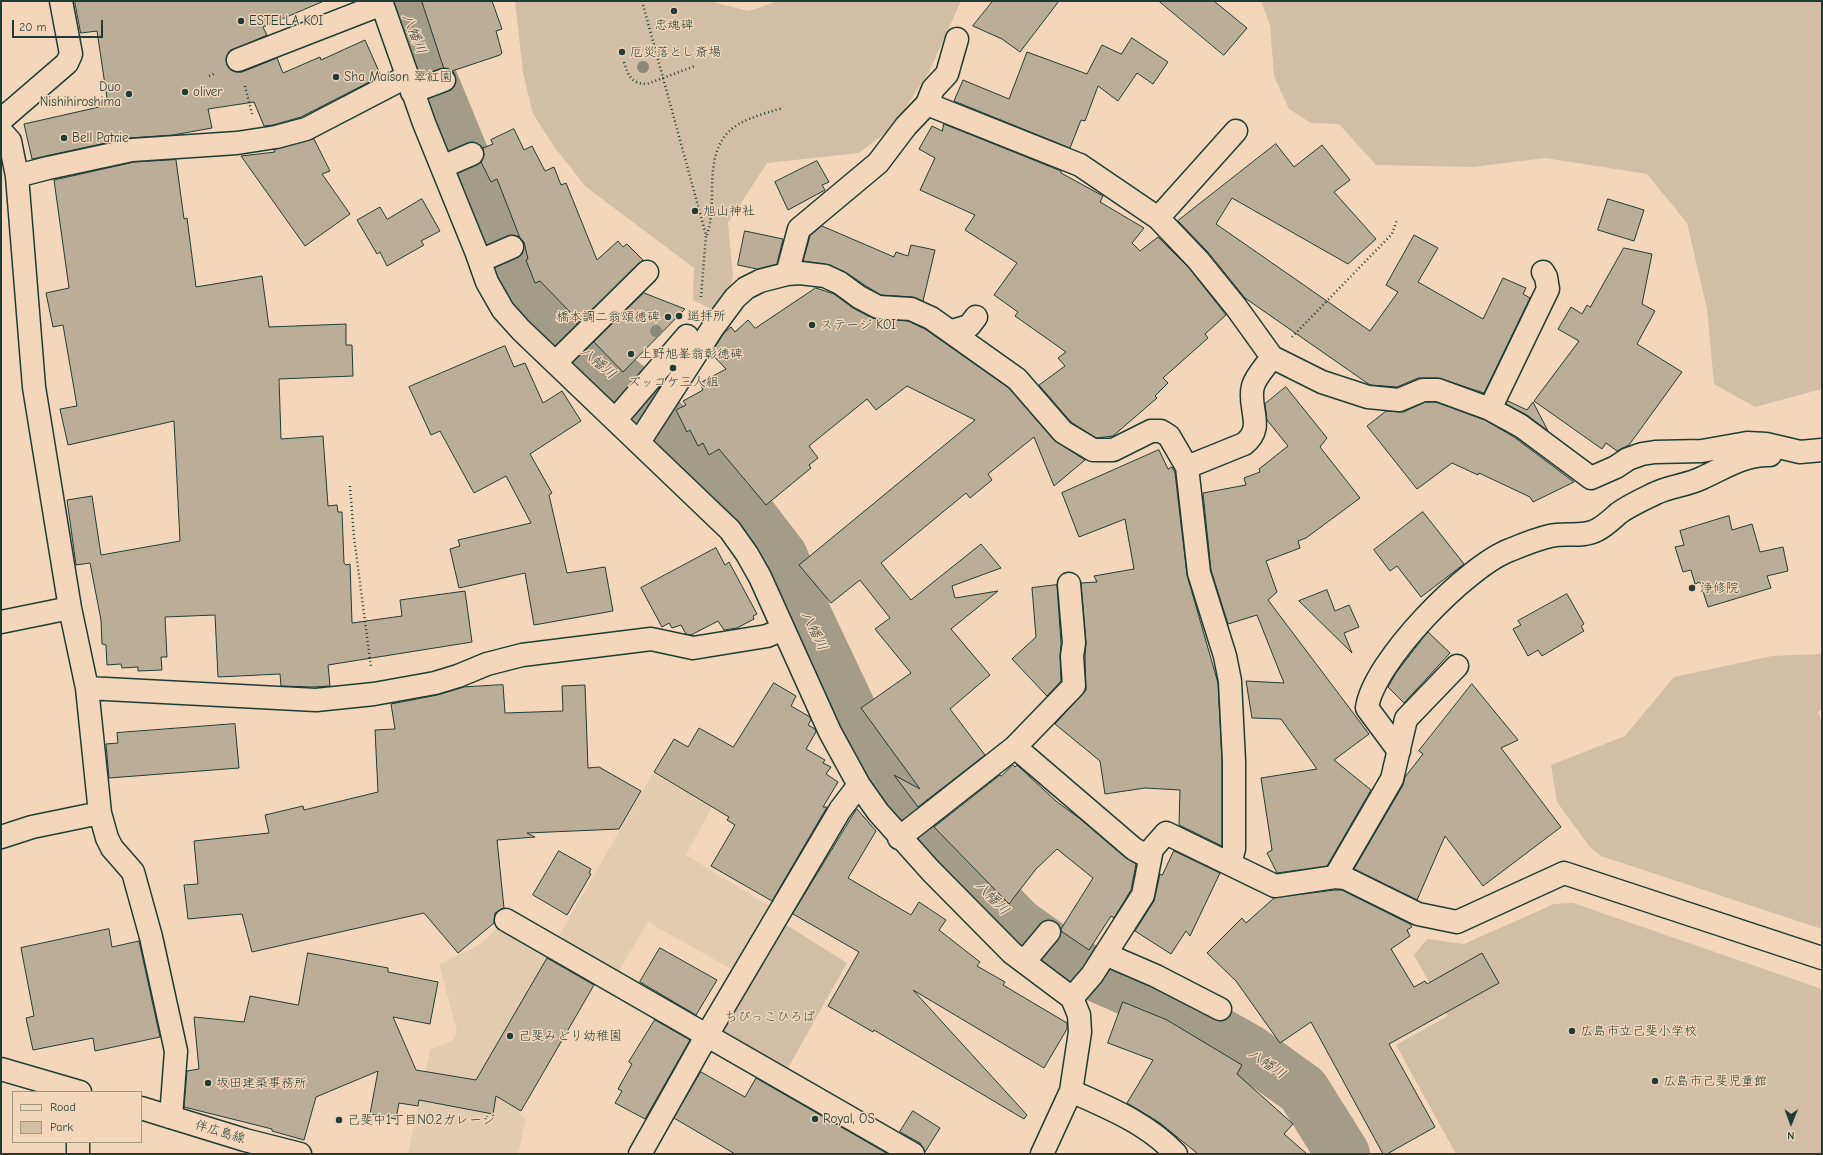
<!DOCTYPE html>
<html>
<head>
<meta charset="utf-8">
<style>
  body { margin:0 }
  #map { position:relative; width:1823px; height:1155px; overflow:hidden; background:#f4d7ba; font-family:"Comic Neue",sans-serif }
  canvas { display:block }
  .frame { position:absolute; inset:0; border:2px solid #1f3d34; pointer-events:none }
  .legend { position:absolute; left:12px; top:1091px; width:130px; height:52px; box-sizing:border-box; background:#f4d7ba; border:1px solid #9f9984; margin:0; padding:5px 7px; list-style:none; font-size:12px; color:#1f3d34 }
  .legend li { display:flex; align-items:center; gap:8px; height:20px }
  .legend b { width:20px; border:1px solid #9f9984 }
  .north { position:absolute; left:1771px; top:1103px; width:40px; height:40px; -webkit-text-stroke:3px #f4d7ba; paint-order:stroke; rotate:181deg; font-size:11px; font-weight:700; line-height:16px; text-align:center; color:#1f3d34 }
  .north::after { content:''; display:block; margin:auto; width:14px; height:18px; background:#1f3d34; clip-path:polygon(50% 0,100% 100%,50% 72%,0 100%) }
  .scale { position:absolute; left:12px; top:20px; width:91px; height:18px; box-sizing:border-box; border:2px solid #1f3d34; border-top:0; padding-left:5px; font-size:12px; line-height:14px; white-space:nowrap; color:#1f3d34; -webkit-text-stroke:3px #f4d7ba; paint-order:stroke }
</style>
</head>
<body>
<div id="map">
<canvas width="1823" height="1155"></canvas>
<div class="frame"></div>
<ul class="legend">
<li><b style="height:5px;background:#f4d7ba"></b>Road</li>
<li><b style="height:11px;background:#d2bea4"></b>Park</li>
</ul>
<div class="north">N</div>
<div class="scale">20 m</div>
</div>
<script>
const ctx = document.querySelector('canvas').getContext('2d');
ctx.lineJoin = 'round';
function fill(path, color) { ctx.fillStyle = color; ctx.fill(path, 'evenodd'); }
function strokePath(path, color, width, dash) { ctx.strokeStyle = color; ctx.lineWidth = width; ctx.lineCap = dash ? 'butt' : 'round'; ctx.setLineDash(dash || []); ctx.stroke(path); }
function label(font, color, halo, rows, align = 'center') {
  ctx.font = font + ' "Comic Neue","Klee One",sans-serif'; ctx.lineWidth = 3; ctx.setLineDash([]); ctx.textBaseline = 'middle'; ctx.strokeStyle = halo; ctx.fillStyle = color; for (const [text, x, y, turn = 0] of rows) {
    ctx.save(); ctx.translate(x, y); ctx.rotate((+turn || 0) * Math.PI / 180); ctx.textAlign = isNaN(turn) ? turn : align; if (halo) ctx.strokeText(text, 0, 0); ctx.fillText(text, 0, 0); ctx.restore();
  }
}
const built = new Path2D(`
  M 653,773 L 712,807 L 686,855 L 771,907 L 733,970 L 648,922 L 614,979 L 554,944 Z
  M 503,923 L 598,978 L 519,1114 L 526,1119 L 518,1154 L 408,1154 L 430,1050 L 453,1040 L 457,1032 L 439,964 L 472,949 L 484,941 Z`);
const green = new Path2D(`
  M 515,1 L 709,1 L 749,11 L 778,1 L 961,1 L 929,72 L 892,128 L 859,153 L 767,163 L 728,223 L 733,276 L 728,294 L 713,310 L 693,300 L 694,268 L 586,187 L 555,148 L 533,114 L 523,73 Z
  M 1261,1 L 1822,1 L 1822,389 L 1755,407 L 1714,384 L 1707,309 L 1687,223 L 1647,174 L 1545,158 L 1473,167 L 1376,165 L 1339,124 L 1311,123 L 1289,109 L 1274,76 L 1270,25 Z
  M 1822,654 L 1822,709 L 1818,712 L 1822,722 L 1822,929 L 1601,856 L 1589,846 L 1557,802 L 1551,765 L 1625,736 L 1674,677 L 1772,656 Z
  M 1573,903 L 1822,989 L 1822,1154 L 1456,1154 L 1396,1045 L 1448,1016 L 1414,955 L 1427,939 L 1464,944 L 1554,904 Z
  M 780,921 L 847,963 L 784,1075 L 714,1033 Z`);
const river = new Path2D(`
  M 401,1 L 425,66 L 472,180 L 519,287 L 526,298 L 558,330 L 630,390 L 664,424 L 739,502 L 781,557 L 806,618 L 869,751 L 892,789 L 920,824 L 1018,925 L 1074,965 L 1170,1007 L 1247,1050 L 1303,1090 L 1343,1154`);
const building = new Path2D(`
  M 75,1 L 324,1 L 263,27 L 267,35 L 229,52 L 226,58 L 227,65 L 231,70 L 236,72 L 242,72 L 277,58 L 283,73 L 320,57 L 321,60 L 365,40 L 381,76 L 301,117 L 273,125 L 264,126 L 254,102 L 208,109 L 212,128 L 173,135 L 129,138 L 32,159 L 24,124 L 108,105 L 97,31 L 81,33 Z
  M 422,1 L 492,1 L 502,29 L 496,31 L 502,53 L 500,55 L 452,71 L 444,68 Z
  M 993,1 L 1059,1 L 1020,52 L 1002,39 L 973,26 Z
  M 1159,1 L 1214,1 L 1247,28 L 1224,55 Z
  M 1132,38 L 1168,62 L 1153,84 L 1137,73 L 1118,101 L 1098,86 L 1085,121 L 1081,120 L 1070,148 L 954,101 L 963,80 L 1009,99 L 1027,52 L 1087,74 L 1102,45 L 1121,54 Z
  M 944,124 L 1061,171 L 1061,173 L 1103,196 L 1100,202 L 1144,228 L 1132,243 L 1140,251 L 1158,237 L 1189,268 L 1226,315 L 1205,334 L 1208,338 L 1163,378 L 1168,383 L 1155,396 L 1157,398 L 1113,436 L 1096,438 L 1071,422 L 1039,385 L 1065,366 L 1058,358 L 1066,352 L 1015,316 L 1018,312 L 994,295 L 1017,263 L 965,230 L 975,215 L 920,190 L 935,158 L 919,149 L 932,126 L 942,131 Z
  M 514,129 L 524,150 L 532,146 L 545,171 L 554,167 L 561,185 L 566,183 L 597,260 L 618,241 L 623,247 L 627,244 L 643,260 L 577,324 L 567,315 L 570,312 L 540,281 L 535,283 L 526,260 L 528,259 L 524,242 L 520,238 L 497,179 L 491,182 L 481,162 L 484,155 L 483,148 L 493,144 L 491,140 Z
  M 314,139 L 330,171 L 322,174 L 350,214 L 305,246 L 241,156 L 275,152 L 274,150 Z
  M 1276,144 L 1294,167 L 1322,145 L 1350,180 L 1334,192 L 1376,239 L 1348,264 L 1232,198 L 1216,224 L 1370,331 L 1398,292 L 1386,285 L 1414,235 L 1438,248 L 1418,282 L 1483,319 L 1503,278 L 1526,288 L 1523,294 L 1530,298 L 1484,393 L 1438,378 L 1418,378 L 1397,387 L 1370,385 L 1245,298 L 1208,252 L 1178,221 Z
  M 176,160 L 184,219 L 187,218 L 196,287 L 262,276 L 269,327 L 346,324 L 346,345 L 352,345 L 353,376 L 279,379 L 281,439 L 323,436 L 328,506 L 337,505 L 338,512 L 342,512 L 344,563 L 346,565 L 350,564 L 352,623 L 402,616 L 400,600 L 465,591 L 472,642 L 328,665 L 330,686 L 313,687 L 281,686 L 280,674 L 218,677 L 215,615 L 165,617 L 167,657 L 161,657 L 162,670 L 138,671 L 138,667 L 122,668 L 121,664 L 107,665 L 106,645 L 102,644 L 101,620 L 90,563 L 76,565 L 67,500 L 92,496 L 101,555 L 180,541 L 174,421 L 68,445 L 60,409 L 77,406 L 63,325 L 53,327 L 46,293 L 69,288 L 54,180 L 134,162 Z
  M 817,161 L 829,182 L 822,185 L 825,190 L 788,210 L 775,182 Z
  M 422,199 L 440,231 L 421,241 L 424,245 L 387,266 L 380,252 L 377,254 L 357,220 L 380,207 L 387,219 Z
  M 1608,199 L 1644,210 L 1634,241 L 1598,230 Z
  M 822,226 L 894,257 L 896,252 L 908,256 L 911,245 L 935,250 L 923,301 L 912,297 L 881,295 L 866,286 L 845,272 L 830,265 L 803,261 L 810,236 Z
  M 745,231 L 783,239 L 777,264 L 757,269 L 738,265 Z
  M 1624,248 L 1652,254 L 1642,304 L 1655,311 L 1637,344 L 1682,372 L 1629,445 L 1617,451 L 1606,443 L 1602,449 L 1534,401 L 1579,341 L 1558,329 L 1571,307 L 1582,314 L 1587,305 L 1590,307 Z
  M 816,288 L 834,294 L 853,308 L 872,318 L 908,321 L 925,329 L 1009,388 L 1054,440 L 1085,460 L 1054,486 L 1034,437 L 988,474 L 992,480 L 970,498 L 966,493 L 881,563 L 911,600 L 981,544 L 1001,568 L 952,586 L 955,598 L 998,591 L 951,629 L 990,675 L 950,709 L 985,755 L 918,807 L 894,775 L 920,789 L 861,708 L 911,673 L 875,629 L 890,618 L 860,580 L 831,603 L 799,565 L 975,420 L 907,386 L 876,410 L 867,399 L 809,446 L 818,458 L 809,465 L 811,468 L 766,505 L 719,449 L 709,455 L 703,443 L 698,446 L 690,430 L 687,432 L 676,410 L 686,405 L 683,401 L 703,390 L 700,383 L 726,369 L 711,353 L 724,333 L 731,327 L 735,332 L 748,320 L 755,328 Z
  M 644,293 L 685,309 L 623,372 L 594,342 Z
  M 505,346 L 514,367 L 525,363 L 543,403 L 562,391 L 581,421 L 530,454 L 552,493 L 549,495 L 567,573 L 605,567 L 613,611 L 534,625 L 525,573 L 459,588 L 450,549 L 460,546 L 458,540 L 531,523 L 506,476 L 474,493 L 440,431 L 431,435 L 409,387 Z
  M 1286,387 L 1327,438 L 1320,447 L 1360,498 L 1306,538 L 1298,541 L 1300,548 L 1266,561 L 1277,592 L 1268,600 L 1369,734 L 1334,760 L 1371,790 L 1327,866 L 1277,873 L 1267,853 L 1272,850 L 1261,778 L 1317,769 L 1281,719 L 1252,718 L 1246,681 L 1284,683 L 1257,615 L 1228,624 L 1211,570 L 1203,493 L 1246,485 L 1244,478 L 1260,472 L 1259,469 L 1288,446 L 1267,420 L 1265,404 Z
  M 1508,401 L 1527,410 L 1533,402 L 1548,431 L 1527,415 L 1506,404 Z
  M 1426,402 L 1436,402 L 1485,420 L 1514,437 L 1574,482 L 1533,502 L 1530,497 L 1479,473 L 1478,475 L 1452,463 L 1417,489 L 1367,426 L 1386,411 L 1403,412 Z
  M 1159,450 L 1168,469 L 1172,467 L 1175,473 L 1187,575 L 1218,683 L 1222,761 L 1222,846 L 1179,825 L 1180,790 L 1145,788 L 1105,794 L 1100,761 L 1055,724 L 1086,690 L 1085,657 L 1086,642 L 1081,583 L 1097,582 L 1094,576 L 1134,569 L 1125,519 L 1079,537 L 1062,493 Z
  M 1423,512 L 1464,564 L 1421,597 L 1397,566 L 1390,571 L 1374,550 Z
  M 1729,516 L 1732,530 L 1752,524 L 1760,552 L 1783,547 L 1788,571 L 1767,576 L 1771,588 L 1708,607 L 1700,582 L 1695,584 L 1691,570 L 1683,572 L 1675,547 L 1684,545 L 1680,531 Z
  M 716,548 L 725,565 L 729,562 L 757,614 L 753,616 L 754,619 L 737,628 L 724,630 L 718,621 L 691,635 L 686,634 L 681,625 L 672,628 L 669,623 L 662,627 L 641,588 Z
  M 1057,585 L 1061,643 L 1060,657 L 1061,681 L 1047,696 L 1012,659 L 1036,637 L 1032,588 Z
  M 1327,590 L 1335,611 L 1349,605 L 1359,627 L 1344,633 L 1352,653 L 1299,601 Z
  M 1567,594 L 1584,624 L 1581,626 L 1584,631 L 1542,656 L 1538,650 L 1528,656 L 1513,629 L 1521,625 L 1518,621 Z
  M 1428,632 L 1450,653 L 1404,703 L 1388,687 L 1396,673 Z
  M 774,683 L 796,696 L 791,706 L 810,717 L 811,720 L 808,725 L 815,729 L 816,732 L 806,749 L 825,760 L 823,763 L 831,767 L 826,774 L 838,782 L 823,807 L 827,807 L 772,901 L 711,866 L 735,825 L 727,820 L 729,817 L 654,772 L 674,739 L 688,747 L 699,728 L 733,747 Z
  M 1472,684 L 1518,740 L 1501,748 L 1561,827 L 1483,886 L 1445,836 L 1417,900 L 1354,869 L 1403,785 L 1405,777 L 1423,754 L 1419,751 Z
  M 503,685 L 505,713 L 563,711 L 562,686 L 585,685 L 588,768 L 599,767 L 641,791 L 619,829 L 527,833 L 535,837 L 497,840 L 504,908 L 495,913 L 494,923 L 458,953 L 424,913 L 252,952 L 242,914 L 188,919 L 184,885 L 198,884 L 194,841 L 269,833 L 265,815 L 303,806 L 304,810 L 378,792 L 375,730 L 395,729 L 391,704 L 437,695 L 464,687 Z
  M 235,724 L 239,768 L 109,778 L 106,744 L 118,743 L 117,733 Z
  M 1013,765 L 1015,767 L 1017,765 L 1057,802 L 1079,818 L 1126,858 L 1136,864 L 1131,890 L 1114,918 L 1111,916 L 1089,950 L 1061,931 L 1061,929 L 1093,878 L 1057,849 L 1036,869 L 1009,904 L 934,827 L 1000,775 L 1001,776 Z
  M 857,809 L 876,831 L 848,878 L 911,915 L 919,902 L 946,920 L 939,930 L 980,962 L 977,966 L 1005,982 L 1003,985 L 1067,1023 L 1067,1029 L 1044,1068 L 913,990 L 1027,1115 L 1024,1119 L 874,1030 L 873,1032 L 828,1006 L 859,952 L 793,914 Z
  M 559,851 L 591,869 L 589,873 L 591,874 L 567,915 L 533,895 Z
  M 1174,851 L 1220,873 L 1190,936 L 1186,931 L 1171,954 L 1135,931 L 1154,901 L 1160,874 L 1162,875 Z
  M 1335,890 L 1342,890 L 1410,924 L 1412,927 L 1407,930 L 1410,936 L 1391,949 L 1414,987 L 1425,981 L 1427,984 L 1482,953 L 1499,983 L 1389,1044 L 1435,1127 L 1387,1154 L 1383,1154 L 1311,1022 L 1280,1043 L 1236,981 L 1207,953 L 1242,918 L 1246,923 L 1274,898 Z
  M 109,929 L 112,947 L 139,941 L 160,1037 L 95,1051 L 93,1038 L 33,1050 L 26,1018 L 34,1016 L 21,948 Z
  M 660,948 L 717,980 L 696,1015 L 640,982 Z
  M 308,953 L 388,968 L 388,972 L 438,982 L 430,1024 L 393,1017 L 416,1070 L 476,1080 L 547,958 L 594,985 L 521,1111 L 496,1096 L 493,1114 L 419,1100 L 418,1106 L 399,1103 L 396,1119 L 370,1114 L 378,1071 L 316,1097 L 304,1140 L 272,1131 L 272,1129 L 184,1107 L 187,1071 L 199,1069 L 194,1017 L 244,1022 L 250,996 L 298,1005 Z
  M 1123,1002 L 1167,1020 L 1242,1065 L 1237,1074 L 1293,1124 L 1284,1134 L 1307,1154 L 1198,1154 L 1160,1123 L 1127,1103 L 1153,1060 L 1108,1043 Z
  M 655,1020 L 690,1040 L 645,1119 L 615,1103 L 622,1091 L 618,1089 L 632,1064 L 629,1062 Z
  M 701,1072 L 745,1097 L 756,1078 L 888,1154 L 735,1154 L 674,1118 Z
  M 913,1111 L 940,1128 L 925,1152 L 920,1143 L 900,1132 Z`);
const path = new Path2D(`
  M 642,1 L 706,235 L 701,297
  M 624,62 C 628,75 631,84 647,84 L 695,66
  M 209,76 L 216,73
  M 245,86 L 252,114
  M 707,235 C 712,219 712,204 712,187 C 713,130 733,122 783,108
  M 1292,337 L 1392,234 L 1397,220
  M 350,486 L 354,537 L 371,667`);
const minor = new Path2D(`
  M 381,1 L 424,123 L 476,251 L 487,282 L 503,310 L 521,330 L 730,530 L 747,554 L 760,577 L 830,732 L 859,785 L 878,812 L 931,871 L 1012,953 L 1072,998
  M 238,60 L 382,4
  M 412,92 L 444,80
  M 927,104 L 1080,165 L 1158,218 L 1198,260 L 1236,307 L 1272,357 L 1322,382 L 1368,397 L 1399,400 L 1423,390 L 1438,390 L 1490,409 L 1521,426 L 1591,478 L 1616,467 L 1628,459 L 1642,454 L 1655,452 L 1702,451 L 1747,443 L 1766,444 L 1800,452 L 1822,450
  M 1,120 L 67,63 L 71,54 L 61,1
  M 1,131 L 10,141 L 17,176 L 34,387 L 70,608 L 87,688 L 100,813 L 107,838 L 112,848 L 133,872 L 151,937 L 176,1051 L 171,1117
  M 442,167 L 472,154
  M 17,176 L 48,168 L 132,150 L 237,143 L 276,137 L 306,129 L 406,77
  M 1158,218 L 1236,131
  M 480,261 L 512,247
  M 787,274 L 799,229 L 878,163 L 906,126 L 927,104 L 933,89 L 947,74 L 957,39
  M 952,331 L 969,326 L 976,317
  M 556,362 L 647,272
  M 1490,409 L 1548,289 L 1546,277 L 1543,272
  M 616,419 L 687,336
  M 639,442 L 712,329 L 735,298 L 746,288 L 760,281 L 787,274 L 800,273 L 825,276 L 840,283 L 859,297 L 878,307 L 911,309 L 931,318 L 1017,379 L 1063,432 L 1093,450 L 1113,450 L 1151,431 L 1161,431 L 1169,436 L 1187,467 L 1199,573 L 1225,656 L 1230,681 L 1234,761 L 1234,849 L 1230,863
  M 1187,467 L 1244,444 C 1266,427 1247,408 1253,386 C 1256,376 1266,366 1272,357
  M 1069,584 L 1074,643 L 1072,656 L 1074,686 L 1015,747 L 1134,849 L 1149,857
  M 1,622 L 70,608
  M 87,688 L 316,700 L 374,694 L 435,683 L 458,676 L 487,664 L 522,655 L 651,639 L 693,648 L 767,636 L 783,629
  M 1399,751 L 1367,708 C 1373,662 1467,566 1510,550 C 1522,545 1537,539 1550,536 C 1566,532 1582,538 1597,530 C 1605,526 1612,519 1619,513 C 1630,505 1644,499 1656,493 C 1671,486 1688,485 1702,478 C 1724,468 1745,454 1770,455
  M 1,837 L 32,827 L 100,813
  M 899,838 L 1015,747
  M 1335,877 L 1392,779 L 1406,719 L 1457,666
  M 506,920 L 913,1154
  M 1105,954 L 1156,976 L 1220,1009
  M 1024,962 L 1049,932
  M 1071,1091 C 1109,1108 1147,1123 1176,1154
  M 78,1154 L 78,1142
  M 640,1154 L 707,1035 L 840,810 L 859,785
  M 1042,1154 L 1071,1091 L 1080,1032 L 1079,1015 L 1072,998 L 1092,975 L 1143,895 L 1152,849 L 1166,833 L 1275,886 L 1335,877 L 1345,878 L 1418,914 L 1457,922 L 1564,873 L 1822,958`);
const major = new Path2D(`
  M 1,1069 L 80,1092
  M 141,1108 L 245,1140 L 300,1154`);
const trees = [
  [643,67],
  [656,331]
];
const markers = [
  [674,11,4,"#1f3d34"],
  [241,21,4,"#1f3d34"],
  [622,52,4,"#1f3d34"],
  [336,77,4,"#1f3d34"],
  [185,92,4,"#1f3d34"],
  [129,94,4,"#1f3d34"],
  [64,138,4,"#1f3d34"],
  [695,211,4,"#1f3d34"],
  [679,316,4,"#1f3d34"],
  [668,317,4,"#1f3d34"],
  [812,325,4,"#1f3d34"],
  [631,354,4,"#1f3d34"],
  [673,368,4,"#1f3d34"],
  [1692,588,4,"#1f3d34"],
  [1572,1031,4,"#1f3d34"],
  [510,1036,4,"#1f3d34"],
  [1655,1081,4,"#1f3d34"],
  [208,1083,4,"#1f3d34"],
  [815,1119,4,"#1f3d34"],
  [339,1120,4,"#1f3d34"]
];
const poiNames = [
  ["ESTELLA KOI",249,21],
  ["忠魂碑",674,25,"center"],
  ["厄災落とし斎場",630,52],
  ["Sha Maison 翠紅園",344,77],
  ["Duo",121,87,"right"],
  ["Nishihiroshima",121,102,"right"],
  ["oliver",193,92],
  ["Bell Patrie",72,138],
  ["旭山神社",703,211],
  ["遥拝所",687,316],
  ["橋本調二翁頌徳碑",660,317,"right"],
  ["ステージ KOI",820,325],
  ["上野旭峯翁彰徳碑",639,354],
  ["ズッコケ三人組",673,382,"center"],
  ["浄修院",1700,588],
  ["広島市立己斐小学校",1580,1031],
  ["己斐みどり幼稚園",518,1036],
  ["広島市己斐児童館",1663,1081],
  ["坂田建築事務所",216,1083],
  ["Royal, OS",823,1119],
  ["己斐中1丁目NO.2ガレージ",347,1120]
];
const parkNames = [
  ["ちびっこひろば",770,1017]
];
const streetNames = [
  ["伴広島線",220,1132,17]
];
const waterNames = [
  ["八幡川",414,34,68],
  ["八幡川",598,363,40],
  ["八幡川",814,631,65],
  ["八幡川",992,898,46],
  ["八幡川",1267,1064,35]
];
fill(built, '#e3cbb0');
fill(green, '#d2bea4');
strokePath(river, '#a39d87', 54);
fill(building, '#bbae97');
strokePath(building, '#1f3d34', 1);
strokePath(minor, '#1f3d34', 25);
strokePath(major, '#1f3d34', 25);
strokePath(path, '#1f3d34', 2.5, [1, 3]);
strokePath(minor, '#f4d7ba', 22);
strokePath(major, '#f4d7ba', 22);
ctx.fillStyle = '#898976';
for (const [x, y] of trees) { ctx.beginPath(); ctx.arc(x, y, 6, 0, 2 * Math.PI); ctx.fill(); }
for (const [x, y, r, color] of markers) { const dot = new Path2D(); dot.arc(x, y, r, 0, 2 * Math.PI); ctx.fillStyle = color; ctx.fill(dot); strokePath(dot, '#f4d7ba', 1.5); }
label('13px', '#1f3d34', '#f4d7ba', poiNames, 'left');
label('13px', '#314a3f', '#f4d7ba', parkNames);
label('13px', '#1f3d34', '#f4d7ba', streetNames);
label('italic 14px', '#334b40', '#f4d7ba', waterNames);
</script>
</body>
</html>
